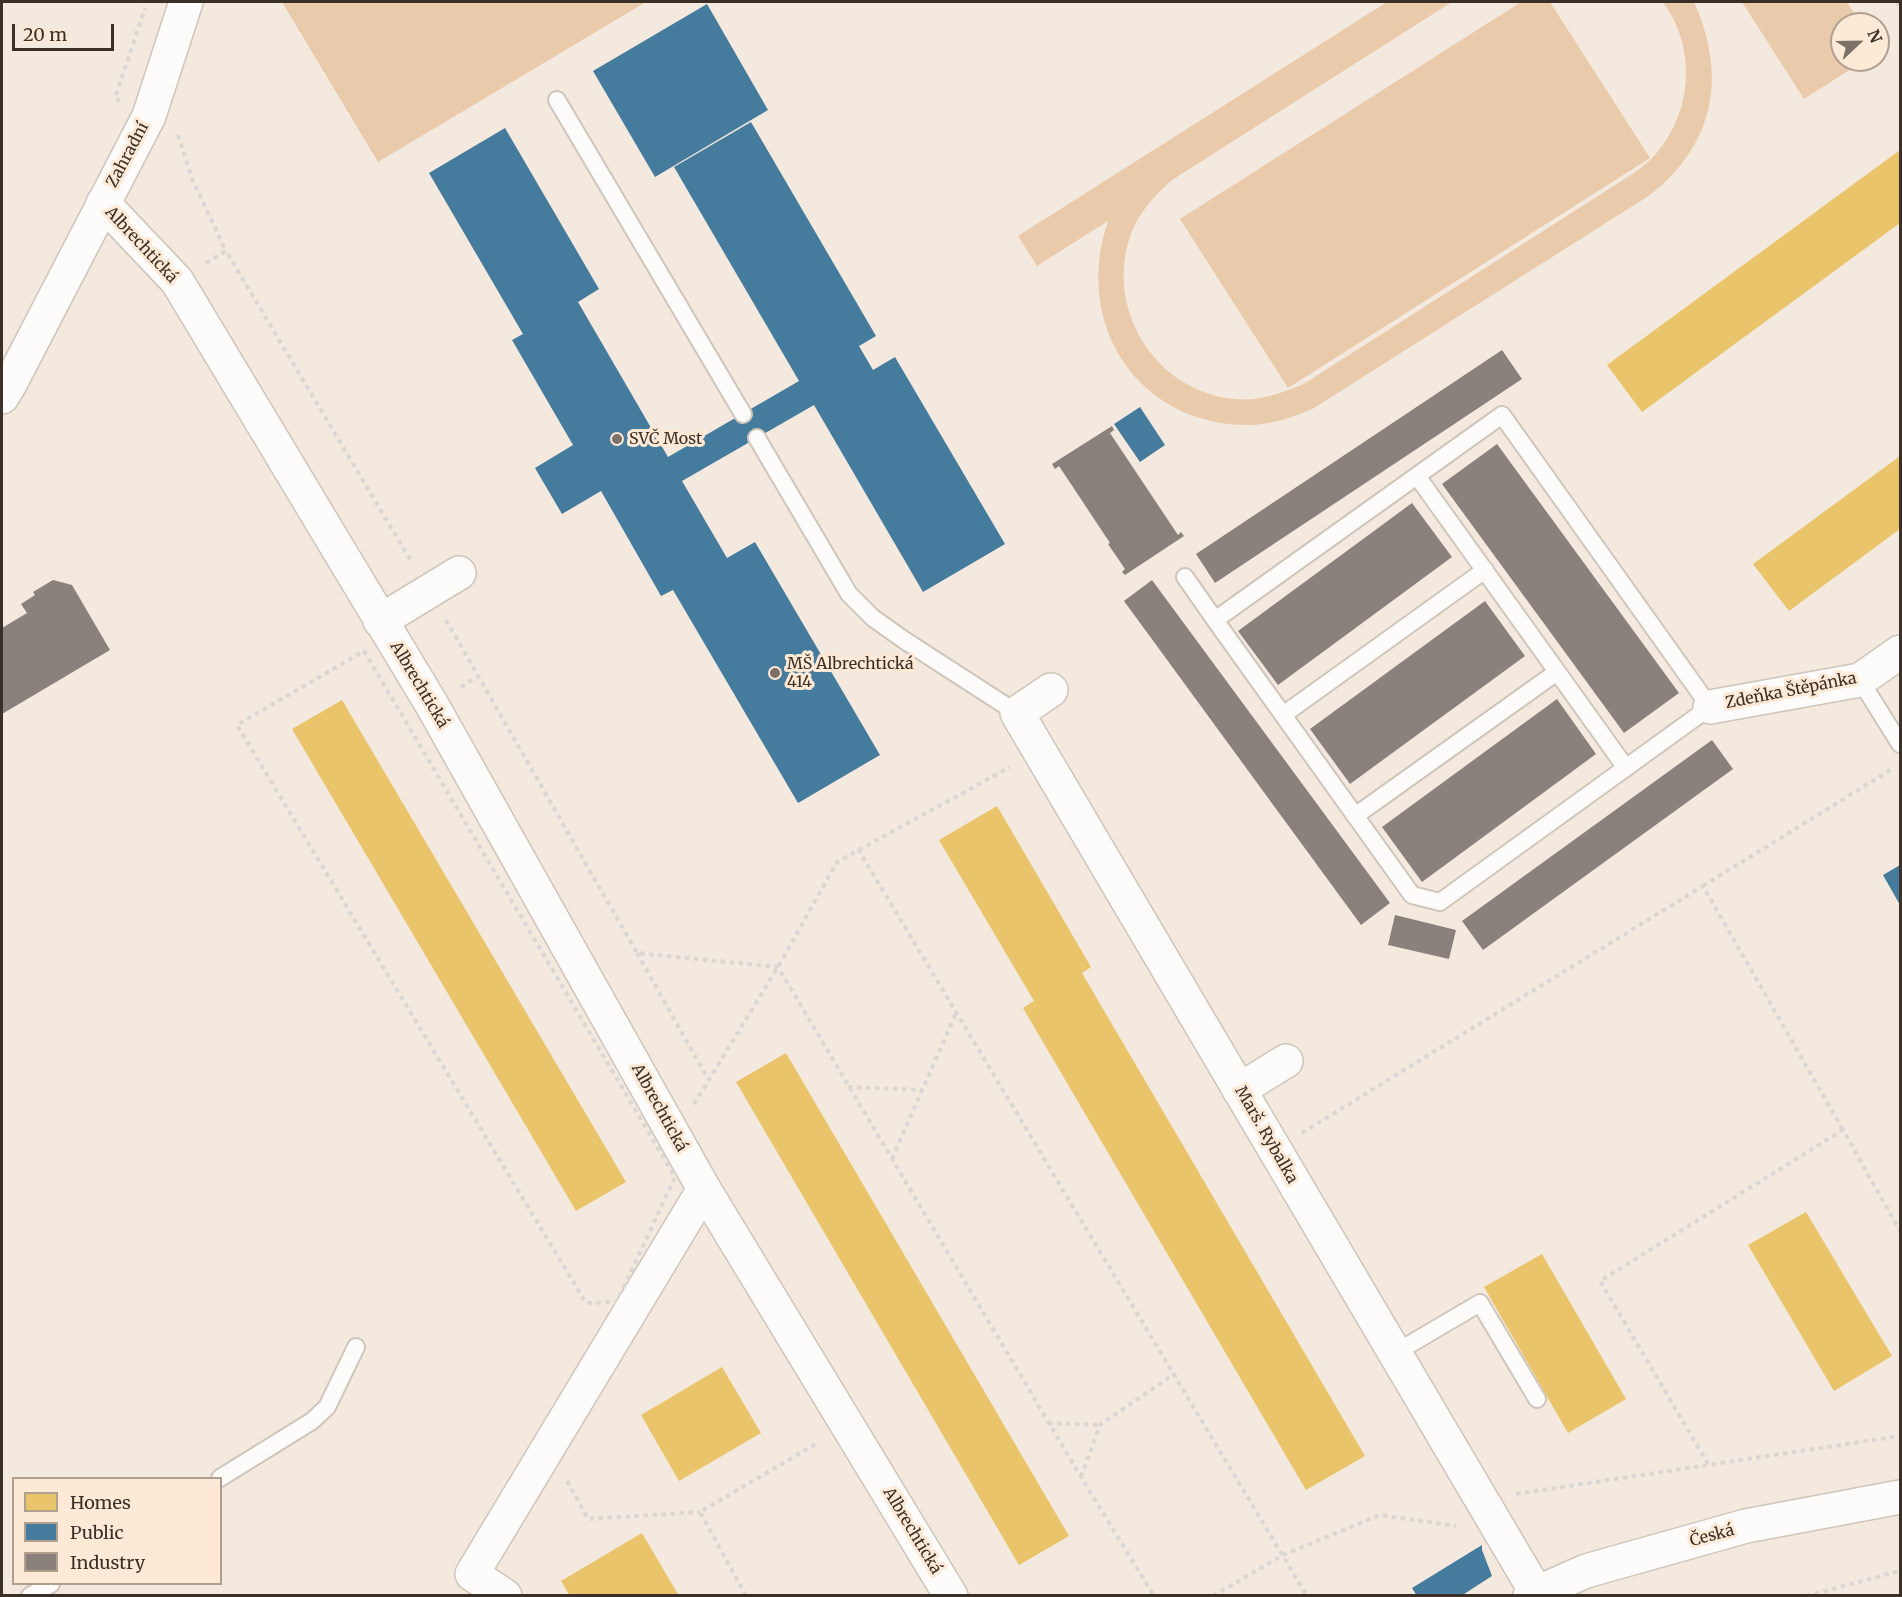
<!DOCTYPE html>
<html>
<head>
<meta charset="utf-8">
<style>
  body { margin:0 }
  #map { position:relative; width:1902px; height:1597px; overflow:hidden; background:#f4e9de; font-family:Merriweather,serif }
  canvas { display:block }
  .frame { position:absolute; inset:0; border:3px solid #3a3027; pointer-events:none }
  .legend { position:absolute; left:12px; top:1477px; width:210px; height:108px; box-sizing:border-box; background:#fde9d5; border:2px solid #af9f8f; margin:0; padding:8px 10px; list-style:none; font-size:18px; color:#3a3027 }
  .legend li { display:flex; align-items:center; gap:12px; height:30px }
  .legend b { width:30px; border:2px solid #af9f8f }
  .north { position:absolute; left:1830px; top:12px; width:60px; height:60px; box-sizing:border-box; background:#fde9d5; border:2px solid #af9f8f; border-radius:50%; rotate:68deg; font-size:16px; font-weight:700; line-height:24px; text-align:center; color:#3a3027 }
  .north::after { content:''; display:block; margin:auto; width:21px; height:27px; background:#7b7167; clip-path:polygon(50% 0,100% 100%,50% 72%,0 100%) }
  .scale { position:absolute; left:12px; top:24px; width:102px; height:27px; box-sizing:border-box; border:3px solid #3a3027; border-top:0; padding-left:8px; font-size:18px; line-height:21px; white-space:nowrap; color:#3a3027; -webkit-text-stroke:4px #fde9d5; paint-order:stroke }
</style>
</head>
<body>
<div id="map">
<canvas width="1902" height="1597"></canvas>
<div class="frame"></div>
<ul class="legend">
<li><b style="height:16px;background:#e9c46a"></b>Homes</li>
<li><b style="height:16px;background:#457b9d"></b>Public</li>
<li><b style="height:16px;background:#8a817c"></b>Industry</li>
</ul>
<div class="north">N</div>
<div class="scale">20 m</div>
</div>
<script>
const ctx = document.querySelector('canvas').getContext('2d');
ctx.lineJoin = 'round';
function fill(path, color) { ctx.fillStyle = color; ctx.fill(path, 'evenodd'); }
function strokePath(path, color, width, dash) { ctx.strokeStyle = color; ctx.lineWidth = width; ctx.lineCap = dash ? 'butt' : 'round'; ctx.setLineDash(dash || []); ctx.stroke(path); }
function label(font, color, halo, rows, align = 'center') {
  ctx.font = font + ' Merriweather,serif'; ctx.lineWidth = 6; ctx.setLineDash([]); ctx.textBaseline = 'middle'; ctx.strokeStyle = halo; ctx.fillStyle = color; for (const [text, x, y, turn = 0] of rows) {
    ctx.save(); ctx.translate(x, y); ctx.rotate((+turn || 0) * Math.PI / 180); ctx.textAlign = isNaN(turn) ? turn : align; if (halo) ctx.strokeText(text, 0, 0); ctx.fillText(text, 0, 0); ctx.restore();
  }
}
const green = new Path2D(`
  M 282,2 L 646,2 L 378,162 Z
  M 1387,2 L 1452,2 L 1172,180 C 1155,195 1139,212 1131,234 C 1101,315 1166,406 1254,399 C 1271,397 1286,391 1302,385 L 1634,173 C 1641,168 1649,162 1655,155 C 1693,111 1697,49 1663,2 L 1694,2 C 1721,63 1720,121 1674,173 C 1667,181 1658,188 1650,195 L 1314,408 C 1295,416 1275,424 1253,425 C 1140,428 1072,326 1108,221 L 1037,266 L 1018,236 Z
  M 1521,2 L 1550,2 L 1650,158 L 1288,388 L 1180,219 Z
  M 1742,2 L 1847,2 L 1861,24 L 1842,24 L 1842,60 L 1865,60 L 1804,99 Z`);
const homes = new Path2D(`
  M 1900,150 L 1900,223 L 1642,412 L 1607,365 Z
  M 1900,456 L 1900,529 L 1789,611 L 1753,564 Z
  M 342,700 L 626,1182 L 576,1211 L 292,729 Z
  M 997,806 L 1091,967 L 1082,973 L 1365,1456 L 1306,1490 L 1023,1008 L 1034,1001 L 939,840 Z
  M 786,1053 L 1069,1536 L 1019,1565 L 736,1082 Z
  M 1806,1212 L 1892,1356 L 1834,1391 L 1748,1245 Z
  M 1542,1254 L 1626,1399 L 1568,1433 L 1484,1287 Z
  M 722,1367 L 761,1433 L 679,1481 L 641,1415 Z
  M 642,1533 L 679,1596 L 570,1596 L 561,1581 Z`);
const public = new Path2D(`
  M 707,4 L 768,110 L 655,177 L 593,71 Z
  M 751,122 L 876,336 L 859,346 L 873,370 L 895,357 L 1005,544 L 923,592 L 814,405 L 682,481 L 727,558 L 755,542 L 880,755 L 798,803 L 673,590 L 661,596 L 601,491 L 562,514 L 535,468 L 573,445 L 512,340 L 523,334 L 429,173 L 505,128 L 599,289 L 578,302 L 668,457 L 799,381 L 674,167 Z
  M 1140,407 L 1165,445 L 1140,462 L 1114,424 Z
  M 1900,865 L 1900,905 L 1883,875 Z
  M 1482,1545 L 1482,1550 L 1492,1576 L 1461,1596 L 1417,1596 L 1412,1588 Z`);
const industry = new Path2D(`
  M 1502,350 L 1522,379 L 1215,583 L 1196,554 Z
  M 1112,426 L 1114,430 L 1110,433 L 1178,535 L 1181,532 L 1184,536 L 1125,575 L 1122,572 L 1125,569 L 1108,544 L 1110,543 L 1059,466 L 1055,469 L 1052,464 Z
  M 1497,444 L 1679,693 L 1624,733 L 1442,484 Z
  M 1412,503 L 1452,557 L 1278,685 L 1238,631 Z
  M 53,580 L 72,585 L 110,650 L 2,714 L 2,628 L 27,613 L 21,604 L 35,595 L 33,592 Z
  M 1152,580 L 1390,903 L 1361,925 L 1124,601 Z
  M 1485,601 L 1525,656 L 1350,784 L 1310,729 Z
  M 1557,699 L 1596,754 L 1422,882 L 1382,827 Z
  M 1712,740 L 1733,769 L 1483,950 L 1462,921 Z
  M 1395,915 L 1456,930 L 1449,959 L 1388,945 Z`);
const path = new Path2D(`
  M 1897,2 L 1900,8
  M 120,101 L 115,98 L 145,8
  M 178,135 L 192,179 L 226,251
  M 206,263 L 226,251 L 411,561
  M 446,620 L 637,953 L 778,967 L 1081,1477 L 1154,1596
  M 364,651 L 675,1177 L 617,1302 L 586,1303 L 237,725 Z
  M 461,687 L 478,676
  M 858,849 L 1307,1596
  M 1703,886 L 1892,769
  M 637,953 L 708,1079
  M 848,1087 L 922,1090
  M 694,1104 L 778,967 L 837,862 L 1010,767
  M 1302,1133 L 1703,886 L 1843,1130
  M 892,1159 L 956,1013
  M 1048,1423 L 1100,1425
  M 1708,1464 L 1600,1281 L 1843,1130 L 1900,1231
  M 1081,1477 L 1100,1425 L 1174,1374
  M 567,1481 L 588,1519 L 700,1512
  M 1516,1494 L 1900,1436
  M 746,1596 L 700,1512 L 819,1442
  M 1213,1596 L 1283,1555 L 1380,1515 L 1456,1526
  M 1806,1596 L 1900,1571`);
const service = new Path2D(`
  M 557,100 L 743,414
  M 757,438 L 849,594 L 873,618 L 904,640 L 1017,713
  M 1417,476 L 1626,768
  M 1185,577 L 1215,620 L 1412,895 L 1440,902 L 1710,707 L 1502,415 L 1215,620
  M 1860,680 L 1900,744
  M 1283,715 L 1485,570
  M 1355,816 L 1557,672
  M 1395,1353 L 1480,1303 L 1537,1399
  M 220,1478 L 312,1421 L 327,1407 L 356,1347
  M 30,1596 L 51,1584`);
const minor = new Path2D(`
  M 103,203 L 177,281 L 432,705 L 704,1189 L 951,1596
  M 2,397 L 10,384 L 149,116 L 186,2
  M 380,621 L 459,573
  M 1051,690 L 1017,713 L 1536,1592
  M 1710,707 L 1860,680 L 1900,652
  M 1239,1090 L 1286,1061
  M 505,1596 L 472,1574 L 704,1189
  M 1530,1596 L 1586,1571 L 1746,1526 L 1900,1497`);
const markers = [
  [617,439,6,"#7b7167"],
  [775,673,6,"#7b7167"]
];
const streetNames = [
  ["Zahradní",128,155,-62],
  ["Albrechtická",141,245,47],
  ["Albrechtická",419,685,59],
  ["Zdeňka Štěpánka",1791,691,-11],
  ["Albrechtická",659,1108,61],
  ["Marš. Rybalka",1266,1135,60],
  ["Albrechtická",912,1531,59],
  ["Česká",1712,1536,-15]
];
const poiNames = [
  ["SVČ Most",629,439],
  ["MŠ Albrechtická",787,664],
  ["414",787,682]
];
fill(green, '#e9cbab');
fill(homes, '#e9c46a');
fill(public, '#457b9d');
fill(industry, '#8a817c');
strokePath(service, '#cec5bb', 20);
strokePath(minor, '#cec5bb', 36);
strokePath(path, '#dad6d3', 4, [4.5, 4.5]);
strokePath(service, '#fdfcfa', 16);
strokePath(minor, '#fdfcfa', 33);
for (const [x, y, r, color] of markers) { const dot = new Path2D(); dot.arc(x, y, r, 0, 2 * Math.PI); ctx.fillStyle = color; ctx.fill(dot); strokePath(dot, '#fde9d5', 2); }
label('16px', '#3a3027', '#fde9d5', streetNames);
label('16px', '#3a3027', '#fde9d5', poiNames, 'left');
</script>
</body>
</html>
